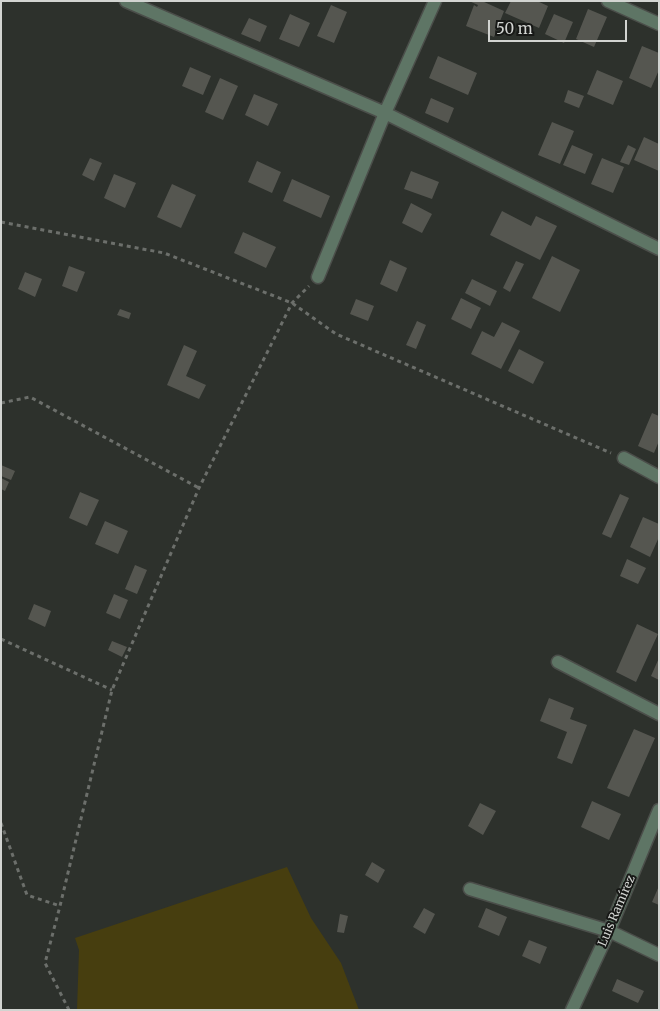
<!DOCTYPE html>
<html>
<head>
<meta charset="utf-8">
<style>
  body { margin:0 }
  #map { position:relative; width:660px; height:1011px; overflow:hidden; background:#2d312c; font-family:Merriweather,serif }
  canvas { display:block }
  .frame { position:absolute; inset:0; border:2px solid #d2d4d1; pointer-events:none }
  .scale { position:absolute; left:488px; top:20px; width:139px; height:22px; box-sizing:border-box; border:2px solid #d2d4d1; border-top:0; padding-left:6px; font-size:15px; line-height:18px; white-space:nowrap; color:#d2d4d1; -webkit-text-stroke:4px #171816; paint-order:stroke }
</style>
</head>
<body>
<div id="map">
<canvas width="660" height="1011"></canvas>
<div class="frame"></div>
<div class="scale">50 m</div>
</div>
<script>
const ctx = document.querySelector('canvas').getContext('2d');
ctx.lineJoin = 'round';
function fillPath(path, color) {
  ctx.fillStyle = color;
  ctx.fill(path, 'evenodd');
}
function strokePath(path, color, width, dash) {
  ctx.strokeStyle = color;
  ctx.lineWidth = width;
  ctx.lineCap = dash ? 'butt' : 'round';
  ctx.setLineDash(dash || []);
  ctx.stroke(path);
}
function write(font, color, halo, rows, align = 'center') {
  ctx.font = font + ' Merriweather,serif';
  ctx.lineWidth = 4;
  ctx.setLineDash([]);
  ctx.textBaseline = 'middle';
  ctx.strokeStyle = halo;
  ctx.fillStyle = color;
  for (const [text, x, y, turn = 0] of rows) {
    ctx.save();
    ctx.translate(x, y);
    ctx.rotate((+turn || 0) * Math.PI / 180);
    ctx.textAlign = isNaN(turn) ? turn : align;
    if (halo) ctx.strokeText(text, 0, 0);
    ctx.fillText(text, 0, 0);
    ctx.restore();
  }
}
const green = new Path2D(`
  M287,867L311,918L341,963L359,1010H77L79,950L75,938Z`);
const building = new Path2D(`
  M469,1H482L504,11L494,37L466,26L474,5L477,7L478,5Z
  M511,1H537L548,6L539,28L505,13Z
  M331,5L347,12L334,43L317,36Z
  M588,9L607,17L594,47L576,39Z
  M290,14L310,23L299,47L279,39Z
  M554,14L573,22L564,43L545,34Z
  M249,18L267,26L260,42L241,34Z
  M642,46L659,53V70L651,88L629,78Z
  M438,56L477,73L468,95L429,78Z
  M190,67L211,76L203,95L182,86Z
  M597,70L623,81L613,105L587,94Z
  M220,78L238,86L223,120L205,112Z
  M568,90L584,96L579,108L564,102Z
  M254,94L278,104L268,126L245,115Z
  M431,98L454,108L448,123L425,113Z
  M552,122L574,131L560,164L538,155Z
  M644,137L659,144V171L634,160Z
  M572,145L593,154L585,174L563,165Z
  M628,145L636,149L629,165L620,162Z
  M90,158L102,163L94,181L82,175Z
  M602,158L624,167L613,193L591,184Z
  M257,161L281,172L272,193L248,182Z
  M411,171L439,182L432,199L404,189Z
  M114,174L136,183L125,208L104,198Z
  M292,179L330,196L321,218L283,201Z
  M172,184L196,195L181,228L157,217Z
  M411,203L432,214L422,233L402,223Z
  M502,211L531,226L536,216L557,226L540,260L490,235Z
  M243,232L276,247L266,268L234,253Z
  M552,256L580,270L560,312L532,298Z
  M390,260L407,268L397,292L380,284Z
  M516,261L524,264L510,292L503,288Z
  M69,266L85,272L77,292L62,286Z
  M25,272L42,279L35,297L18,289Z
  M472,279L497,291L490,306L465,293Z
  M461,298L481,308L471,329L451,319Z
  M356,299L374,306L368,321L350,314Z
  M120,309L131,313L129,319L117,315Z
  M417,321L426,325L416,349L406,345Z
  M502,322L520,331L501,369L471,354L482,331L494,337Z
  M184,345L197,351L186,376L206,385L199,399L167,385Z
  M519,349L544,362L533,384L508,371Z
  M652,413L659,416V441L654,453L638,446Z
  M1,465L15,471L11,480L1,476Z
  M1,478L9,482L5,491L1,489Z
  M80,492L99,500L87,526L69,518Z
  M620,494L629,498L611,538L602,534Z
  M643,517L659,524V537L650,557L630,547Z
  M105,521L128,531L118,554L95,544Z
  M627,559L646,568L638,584L620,576Z
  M135,565L147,570L137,594L125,589Z
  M114,594L128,600L120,619L106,613Z
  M34,604L51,611L45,627L28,619Z
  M637,624L658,634L636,682L616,672Z
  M112,641L127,647L122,657L108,650Z
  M659,658V680L651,676Z
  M549,698L574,708L570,719L587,725L572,764L557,758L567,732L540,721Z
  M634,729L655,738L629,797L607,788Z
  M592,801L621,814L609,840L581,827Z
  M480,803L496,811L483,835L468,826Z
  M372,862L385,870L378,883L365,875Z
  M659,886V905L652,902Z
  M424,908L435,914L425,934L413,927Z
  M486,908L507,917L499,936L478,927Z
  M340,914L348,916L344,933L337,932Z
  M529,940L547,947L540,964L522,956Z
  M617,979L644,991L638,1003L612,991Z`);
const path = new Path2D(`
  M1,222L164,253L292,303L336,334L611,453
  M1,403L30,397L199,488
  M1,639L112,690
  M1,823L27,895L60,906
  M69,1010L45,963L60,906L112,690L199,488L292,303L309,286`);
const minor = new Path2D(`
  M126,1L385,113L659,249
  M608,1L659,24
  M318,277L385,113L435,1
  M624,458L659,477
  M558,662L659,714
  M470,889L609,931L659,955
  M572,1010L609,931L659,810`);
const streetNames = [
  ["Luis Ramírez",617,911,-67]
];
fillPath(green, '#473e0f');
fillPath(building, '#555650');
strokePath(minor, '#4b4e4a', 15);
strokePath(path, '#6c6f6b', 3, [4, 4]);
strokePath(minor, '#5e7565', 12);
write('12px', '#d2d4d1', '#171816', streetNames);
</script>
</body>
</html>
